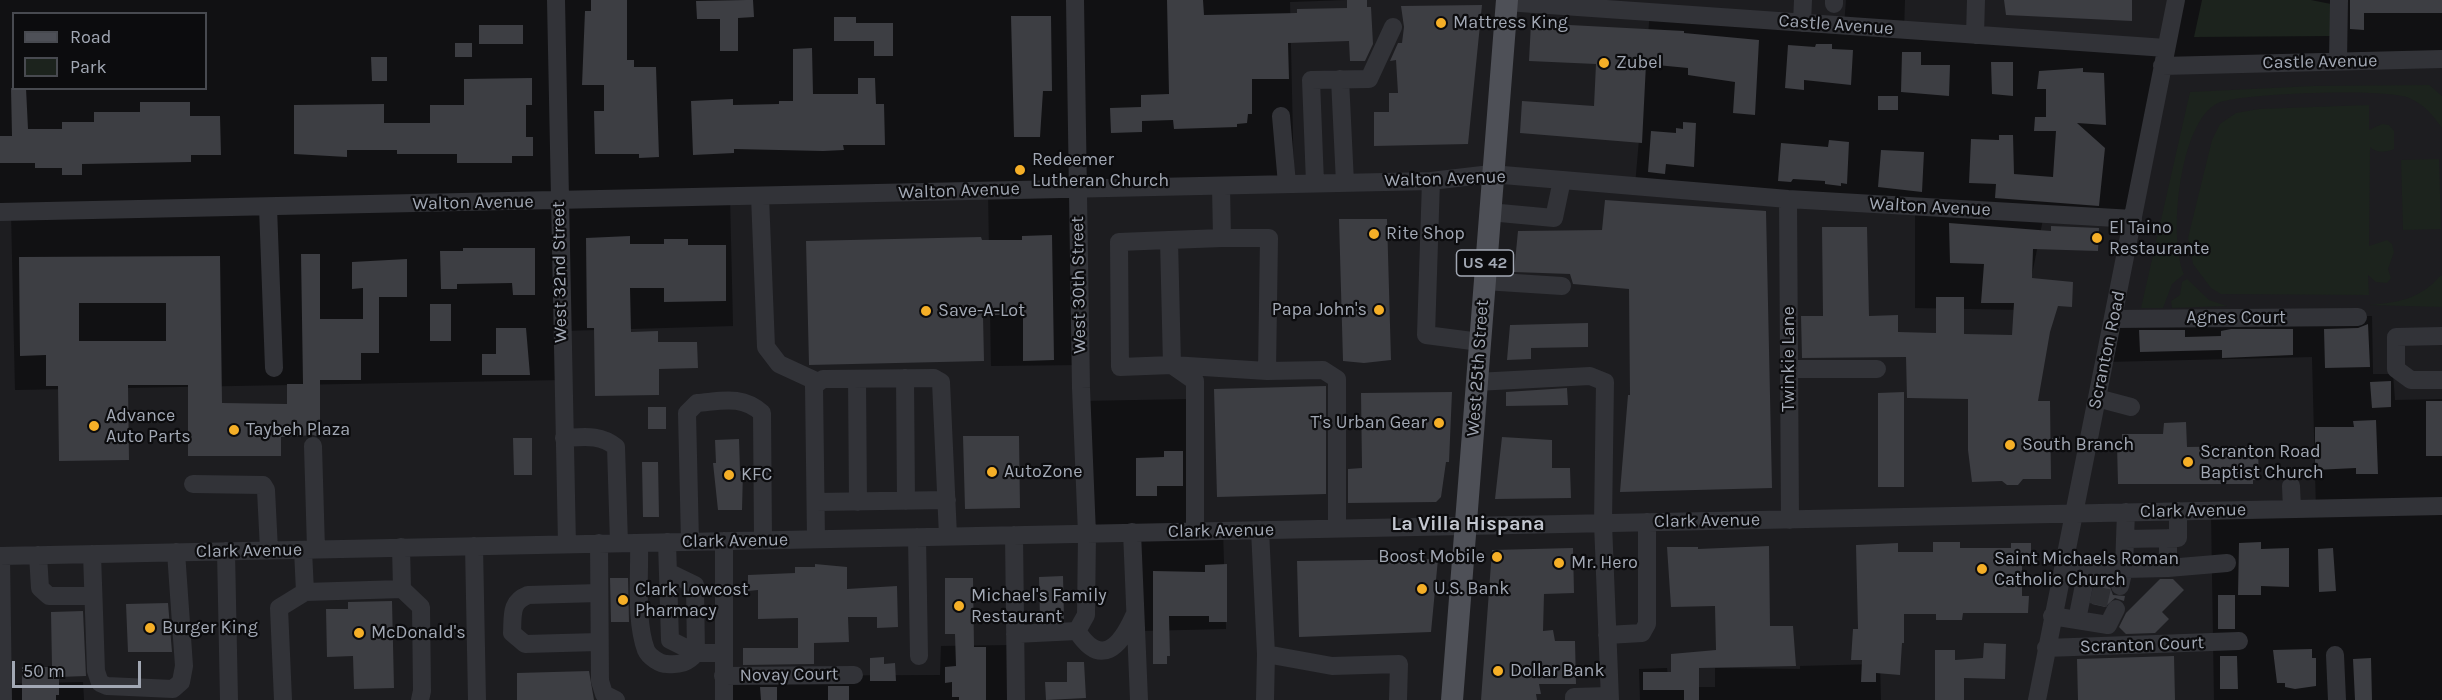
<!DOCTYPE html>
<html>
<head>
<meta charset="utf-8">
<style>
  body { margin:0 }
  #map { position:relative; width:2442px; height:700px; overflow:hidden; background:#111113; font-family:Karla,sans-serif }
  canvas { display:block }
  .legend { position:absolute; left:12px; top:12px; width:195px; height:78px; box-sizing:border-box; background:#0c0c0e; border:2px solid #484a50; margin:0; padding:8px 10px; list-style:none; font-size:18px; color:#a2a8b4 }
  .legend li { display:flex; align-items:center; gap:12px; height:30px }
  .legend b { width:30px; border:2px solid #484a50 }
  .scale { position:absolute; left:12px; top:661px; width:129px; height:27px; box-sizing:border-box; border:3px solid #a2a8b4; border-top:0; padding-left:8px; font-size:18px; line-height:21px; white-space:nowrap; color:#a2a8b4; -webkit-text-stroke:4px #0c0c0e; paint-order:stroke }
</style>
</head>
<body>
<div id="map">
<canvas width="2442" height="700"></canvas>
<ul class="legend">
<li><b style="height:8px;background:#4e5057"></b>Road</li>
<li><b style="height:16px;background:#1c231d"></b>Park</li>
</ul>
<div class="scale">50 m</div>
</div>
<script>
const ctx = document.querySelector('canvas').getContext('2d');
ctx.lineJoin = 'round';
function fillPath(path, color) {
  ctx.fillStyle = color;
  ctx.fill(path, 'evenodd');
}
function strokePath(path, color, width, dash) {
  ctx.strokeStyle = color;
  ctx.lineWidth = width;
  ctx.lineCap = dash ? 'butt' : 'round';
  ctx.setLineDash(dash || []);
  ctx.stroke(path);
}
function write(font, color, halo, rows, align = 'center') {
  ctx.font = font + ' Karla,sans-serif';
  ctx.lineWidth = 4.5;
  ctx.setLineDash([]);
  ctx.textBaseline = 'middle';
  ctx.strokeStyle = halo;
  ctx.fillStyle = color;
  for (const [text, x, y, turn = 0] of rows) {
    ctx.save();
    ctx.translate(x, y);
    ctx.rotate((+turn || 0) * Math.PI / 180);
    ctx.textAlign = isNaN(turn) ? turn : align;
    if (halo) ctx.strokeText(text, 0, 0);
    ctx.fillText(text, 0, 0);
    ctx.restore();
  }
}
const built = new Path2D(`
  M1345,0H1846L1844,26L1650,12L1635,186L1915,206V308L2025,310L2044,214L2133,219L2162,66L2442,59V399L2395,400L2393,374H2373L2372,316L2113,319L2105,362L2312,357L2316,509L2211,511L2214,700H1881L1880,664L1800,666V669L1715,668V687H1669L1667,668L1639,669L1640,700H1016L1015,645L941,646L940,675L724,676V700H84L83,682L4,684L0,700V212L11,211L15,390L563,380L562,331L733,326L730,197L988,190L991,366L1080,365L1077,187L1294,184L1290,2ZM1189,399L1190,531H1223L1226,629L1140,631L1137,532L1087,533L1082,401Z
  M1905,0H2176L2166,48L1904,30Z`);
const green = new Path2D(`
  M2202,0H2311L2336,5L2334,36L2194,37Z
  M2429,85L2442,96V128C2433,115 2424,104 2409,98C2386,88 2241,93 2218,103C2179,121 2168,239 2184,274L2172,284L2163,308H2141L2190,92L2313,86Z
  M2369,105V130L2382,124L2389,125L2394,131V149C2385,153 2377,153 2370,147L2369,246L2387,240L2392,244L2394,252L2388,269L2391,278L2387,283L2376,282L2368,275L2369,295L2221,294L2211,288L2193,264L2188,238L2212,140L2220,124L2236,113L2259,109Z
  M2439,159L2441,229L2403,230L2401,160Z
  M2440,276H2442V307L2369,305C2396,303 2421,299 2440,276Z
  M2187,279L2209,300L2227,306L2172,308L2171,301L2180,295L2182,282Z`);
const building = new Path2D(`
  M591,0H627V60H634V67H656L659,157L639,158V154H595L594,111H604V85H582L585,11H591Z
  M746,0H753L754,17L738,18V51H720V19H697L696,1Z
  M1167,0H1203L1204,15L1297,13V9L1347,8V0H1367V7H1371L1373,44L1365,61H1350L1349,41L1288,43L1289,79H1252V114H1248L1247,123L1237,124V127L1174,129L1173,120L1142,121V132L1111,133L1110,108L1141,107V95L1169,94Z
  M2004,0H2132V21L2006,15Z
  M2350,0H2442V13H2364V30L2350,29Z
  M1482,5L1468,144L1374,146V112H1389V93H1398L1396,60L1390,61L1398,43H1402L1404,27L1401,6Z
  M1011,16H1051L1052,91H1043L1040,137H1014Z
  M834,17H856V23H893V56H874V41H834Z
  M1531,23L1684,31V33L1759,40L1755,115L1733,113L1735,82L1688,75V68L1646,64L1642,143L1520,133L1522,101L1594,106L1596,64L1529,61Z
  M479,25H523V44H479Z
  M455,43H472V57H455Z
  M1816,44H1832V49L1853,50L1851,85L1804,80V90L1785,88L1788,45L1815,47Z
  M812,48L813,94H858V78H875L876,104H884L885,145H843L844,150L823,151L734,149V153L693,155L691,101L733,99V105L779,104V101H793V49Z
  M1902,52H1921V65H1950L1949,96L1901,92Z
  M371,57H387V81H372Z
  M1991,62H2013V96L1992,94Z
  M2083,68V72L2104,73L2106,125L2077,123L2105,148L2099,206L1995,198L1996,184L1969,183L1971,139L1999,140V135H2013L2014,174L2053,177L2056,131H2034L2035,117H2046V89H2037L2039,71Z
  M532,78V105H526V137H533V156H512V163H457V154H397V150H347V157L294,154V105L384,104V123H430V105H464V79Z
  M11,88H26L28,129H62V122H94V112H140V102H190V116H220L221,155H191V162L82,164V175H62V168H35V163H0V136H12Z
  M1878,96H1898V110H1878Z
  M1683,122L1696,123L1694,167L1666,164L1665,174L1648,172L1651,131L1676,133V128L1683,129Z
  M1829,140L1849,142L1847,184L1841,183V186L1825,184V181L1793,179L1791,182L1778,181L1781,143L1828,147Z
  M1881,150L1924,152L1922,192L1878,187Z
  M1605,200L1766,211L1772,488L1620,492L1628,395H1630L1629,289L1573,284L1570,274L1514,272L1518,231L1602,230Z
  M1339,219H1387L1391,360L1364,363L1343,361Z
  M1949,223L2051,231V226L2099,228L2098,251L2033,249L2032,278L2073,282L2072,307L2058,306L2050,332L2038,401H2050L2051,479H2023L2018,485H2007L2002,481L1972,482L1968,450V399L1907,398L1906,357L1802,358L1801,316H1823L1822,227H1867L1869,316L1898,315V332L1936,333V297H1964V334L2012,335L2014,303H1981L1984,264L1950,263Z
  M1052,235L1054,360L1023,361V313L983,316L984,361L809,365L806,241L981,237L982,240H1022V236Z
  M630,236V244H664V239H688V245H726V301L664,302V288H630L631,332L658,331V342H697L698,368L659,369V395L595,396L594,328H587L586,238Z
  M463,248H535V295H513L512,283L457,284V289H441L440,251H463Z
  M301,254H320V319H363V288L352,289V262L407,259V297H379V353H361V380H320V437L313,435L281,437V456H188V385H128L129,460L59,461L58,386H46V355L20,356L19,257L220,256L222,403L287,404V384H303ZM79,303H166V341H79Z
  M430,304H451V341H430Z
  M1588,323V347L1531,348V359L1507,360L1510,325Z
  M2368,324L2370,367L2325,368L2324,329L2358,328Z
  M496,328H526L530,375H482V354H496Z
  M2231,329H2293V355L2222,358V350L2140,352L2139,330H2185V337L2221,336V331Z
  M2391,381V407L2372,408L2370,382Z
  M1326,386V494L1217,497L1214,389Z
  M1567,388L1568,405L1506,406V392Z
  M1452,392L1449,462H1446L1441,497L1436,502L1348,503V469L1362,468L1361,393Z
  M1904,392V487H1878V393Z
  M2426,401H2442V456H2426Z
  M648,407H666V429H648Z
  M2376,420L2378,474H2356V468L2315,470V427H2354L2353,421Z
  M2186,422L2187,447L2253,446V450H2258L2259,480H2253V484H2118L2117,445H2122V434H2163L2164,423Z
  M963,436H1019L1020,508L965,509Z
  M1502,437L1552,440V468H1570L1571,498L1495,499Z
  M513,438H532V475H514Z
  M739,439L740,471H743L742,510H718L713,463H716L715,440Z
  M1164,451H1183V486H1157V496H1136V458L1164,457Z
  M642,462H658L659,517H643Z
  M1933,542H1960V548H2011V543H2031V564H2022V596H2029L2028,613H1963L1962,620H1936V614H1904V643H1902L1900,675L1876,673V682H1861L1862,660H1851L1853,629H1858L1856,545L1898,543V552H1933Z
  M2261,542V549L2289,548V587L2261,586V595H2238L2239,543Z
  M1769,546L1770,626H1793L1796,666L1699,668V700H1684V690H1643V672H1671V654L1716,650L1715,606L1671,607L1667,547H1698V549Z
  M1573,548L1574,593L1544,594L1543,631L1553,630L1555,641H1575L1576,684H1539L1541,694H1536L1537,700H1481L1492,550Z
  M2333,548L2336,591L2319,592L2318,549Z
  M1438,559L1431,632L1299,637L1297,561Z
  M815,564L847,567V589L897,586L898,627L877,628V617H848L849,642L814,643V664L743,665V648H798V618L758,619V590L748,591V575L795,573V567H815Z
  M1227,564V622H1209V616H1169L1170,656H1167V664H1153V571L1205,572V565Z
  M1063,576L1064,619L1040,620L1039,577Z
  M610,578H628L629,622H611Z
  M945,578H973L974,647H986V700H959V697H952V682L945,683V667L956,666L955,634H945Z
  M2160,579H2173L2184,590L2162,612L2169,619L2155,633L2126,634L2119,627L2126,613Z
  M2096,582L2109,584L2113,595L2125,596L2124,601L2115,598L2105,607L2092,604Z
  M2218,595H2235V629H2218Z
  M392,601L394,688L354,689L353,656L327,657L326,609H348V602Z
  M168,603L172,652H128L126,604Z
  M83,611L86,676L59,677V695H56V700H22V667H52L51,612Z
  M1984,643L2006,644L2005,679L1964,678V700H1935V650H1955V660L1983,658Z
  M2312,649V658H2316V686L2295,689L2285,687V683H2277L2273,650Z
  M2174,656L2175,700H2078L2077,659Z
  M2220,656H2237L2238,689H2220Z
  M884,657V664L895,663L896,681H870V658Z
  M2371,658L2372,700H2355L2353,659Z
  M1067,662H1084L1086,698L1046,700L1045,682H1067Z
  M589,671L594,700H517V673Z
  M828,686H849V700H828Z
  M760,687H777V700H761Z`);
const minorTunnel = new Path2D(`
  M2098,605L2103,583`);
const path = new Path2D(`
  M2052,440L2064,437`);
const minor = new Path2D(`
  M556,0L567,544
  M1506,2L2166,48
  M1834,4V0
  M1802,23L1803,0
  M1975,35L1976,0
  M2338,61L2339,0
  M2162,66L2442,59
  M1340,79L1345,183
  M1281,116L1287,184
  M1431,181L1426,335L1480,342
  M1315,183L1311,80L1369,79L1393,27
  M760,196L766,347L779,364L818,382
  M1788,199L1790,520
  M268,207L274,368
  M0,212L1431,181L1491,174L1788,199L2133,219
  M1489,212L1554,218L1562,180
  M1169,240L1119,242L1120,367L1172,365L1267,371L1269,238H1222
  M1484,281L1562,286
  M2113,319L2358,317
  M2442,336L2396,337V369L2411,380H2442
  M1789,369H1877
  M1267,371L1323,370L1337,379V528
  M905,378L906,501
  M857,379L858,502
  M1476,382L1590,376L1605,382L1603,523L1610,700
  M2097,398L2131,407
  M564,438C584,437 600,434 616,447L619,543
  M313,446L316,549
  M193,484L263,485L266,490L269,550
  M2291,486L2292,509
  M816,502L947,500
  M2126,512L2125,539L2178,538V511
  M1260,530L1266,654L1265,700
  M1195,531V381L1172,365L1169,240L1222,238L1221,186
  M1132,532L1139,700
  M1014,535L1016,700
  M917,537L919,656
  M2168,538V568L2227,563
  M816,539L814,386L823,379L934,378L941,382L948,536
  M724,541V700
  M667,542L670,640L696,653H723
  M690,542L687,413L697,403C722,401 742,395 762,413L763,540
  M599,543L600,681L604,694L616,700
  M639,543C640,574 635,621 646,650C649,657 660,664 667,664C680,665 688,663 696,653L695,585L668,572
  M474,546L477,700
  M401,547L402,589L421,607L422,691L420,700
  M226,551L229,700
  M92,554L96,671L100,683L107,686L173,689L181,682L184,666L176,552
  M38,555L40,588L49,596H93
  M0,556L2442,506
  M1,556L3,700
  M2063,561L2124,569L2125,539
  M2120,586L2124,569L2168,568
  M305,592L402,589
  M599,593L528,595C510,602 513,615 512,633L525,644L599,642
  M2052,616L2108,625L2116,609
  M2077,620L2088,565
  M1077,631C1101,668 1120,647 1134,616
  M1015,634L1077,631L1086,615L1087,534L1081,388L1075,0
  M1607,635L1642,633L1647,624V522
  M2046,648L2239,641
  M1266,654L1332,666L1399,664L1398,700
  M2335,655L2337,700
  M723,676L854,675
  M283,700L279,608L305,592L303,550
  M1574,700V697L1609,696
  M2037,700L2176,0`);
const major = new Path2D(`
  M1452,700L1507,0`);
const markers = [
  [1441,23,6,"#f5af27"],
  [1604,63,6,"#f5af27"],
  [1020,170,6,"#f5af27"],
  [1374,234,6,"#f5af27"],
  [2097,238,6,"#f5af27"],
  [1379,310,6,"#f5af27"],
  [926,311,6,"#f5af27"],
  [1439,423,6,"#f5af27"],
  [94,426,6,"#f5af27"],
  [234,430,6,"#f5af27"],
  [2010,445,6,"#f5af27"],
  [2188,462,6,"#f5af27"],
  [992,472,6,"#f5af27"],
  [729,475,6,"#f5af27"],
  [1497,557,6,"#f5af27"],
  [1559,563,6,"#f5af27"],
  [1982,569,6,"#f5af27"],
  [1422,589,6,"#f5af27"],
  [623,600,6,"#f5af27"],
  [959,606,6,"#f5af27"],
  [150,628,6,"#f5af27"],
  [359,633,6,"#f5af27"],
  [1498,671,6,"#f5af27"]
];
const shields = [
  [1485,263,57]
];
const shieldNames = [
  ["US 42",1485,263]
];
const poiNames = [
  ["Mattress King",1453,23],
  ["Zubel",1616,63],
  ["Redeemer",1032,160],
  ["Lutheran Church",1032,181],
  ["El Taino",2109,228],
  ["Restaurante",2109,249],
  ["Rite Shop",1386,234],
  ["Papa John's",1367,310,"right"],
  ["Save-A-Lot",938,311],
  ["Advance",106,416],
  ["Auto Parts",106,437],
  ["T's Urban Gear",1427,423,"right"],
  ["Taybeh Plaza",246,430],
  ["South Branch",2022,445],
  ["Scranton Road",2200,452],
  ["Baptist Church",2200,473],
  ["AutoZone",1004,472],
  ["KFC",741,475],
  ["Boost Mobile",1485,557,"right"],
  ["Saint Michaels Roman",1994,559],
  ["Catholic Church",1994,580],
  ["Mr. Hero",1571,563],
  ["U.S. Bank",1434,589],
  ["Clark Lowcost",635,590],
  ["Pharmacy",635,611],
  ["Michael's Family",971,596],
  ["Restaurant",971,617],
  ["Burger King",162,628],
  ["McDonald's",371,633],
  ["Dollar Bank",1510,671]
];
const streetNames = [
  ["Castle Avenue",1836,25,4],
  ["Castle Avenue",2320,62,-1],
  ["Walton Avenue",1445,179,-2],
  ["Walton Avenue",959,191,-2],
  ["Walton Avenue",473,203,-1],
  ["Walton Avenue",1930,207,3],
  ["West 32nd Street",560,272,-91],
  ["West 30th Street",1079,285,-91],
  ["Agnes Court",2236,318],
  ["Scranton Road",2107,350,-78],
  ["Twinkie Lane",1789,359,-90],
  ["West 25th Street",1478,368,-86],
  ["Clark Avenue",2193,511,-1],
  ["Clark Avenue",1707,521,-1],
  ["Clark Avenue",1221,531,-1],
  ["Clark Avenue",735,541,-1],
  ["Clark Avenue",249,551,-1],
  ["Scranton Court",2142,645,-2],
  ["Novay Court",789,675,-1]
];
const neighbourhoodNames = [
  ["La Villa Hispana",1468,524]
];
fillPath(built, '#1d1d20');
fillPath(green, '#1c231d');
fillPath(building, '#3d3e43');
strokePath(minorTunnel, '#2e2f33', 18, [18, 9]);
strokePath(path, '#383a3f', 3, [3, 4.5]);
strokePath(minor, '#323338', 18);
strokePath(major, '#4e5057', 22);
for (const [x, y, r, color] of markers) {
  const dot = new Path2D();
  dot.arc(x, y, r, 0, 2 * Math.PI);
  ctx.fillStyle = color;
  ctx.fill(dot);
  strokePath(dot, '#0c0c0e', 2);
}
for (const [x, y, w] of shields) {
  const box = new Path2D();
  box.roundRect(x - w / 2, y - 13, w, 26, 4.5);
  ctx.fillStyle = '#0c0c0e';
  ctx.fill(box);
  strokePath(box, '#a2a8b4', 1.5);
}
write('bold 16px', '#a2a8b4', null, shieldNames);
write('18px', '#a2a8b4', '#0c0c0e', poiNames, 'left');
write('18px', '#a2a8b4', '#0c0c0e', streetNames);
write('bold 20px', '#c3c7d0', '#0c0c0e', neighbourhoodNames);
</script>
</body>
</html>
